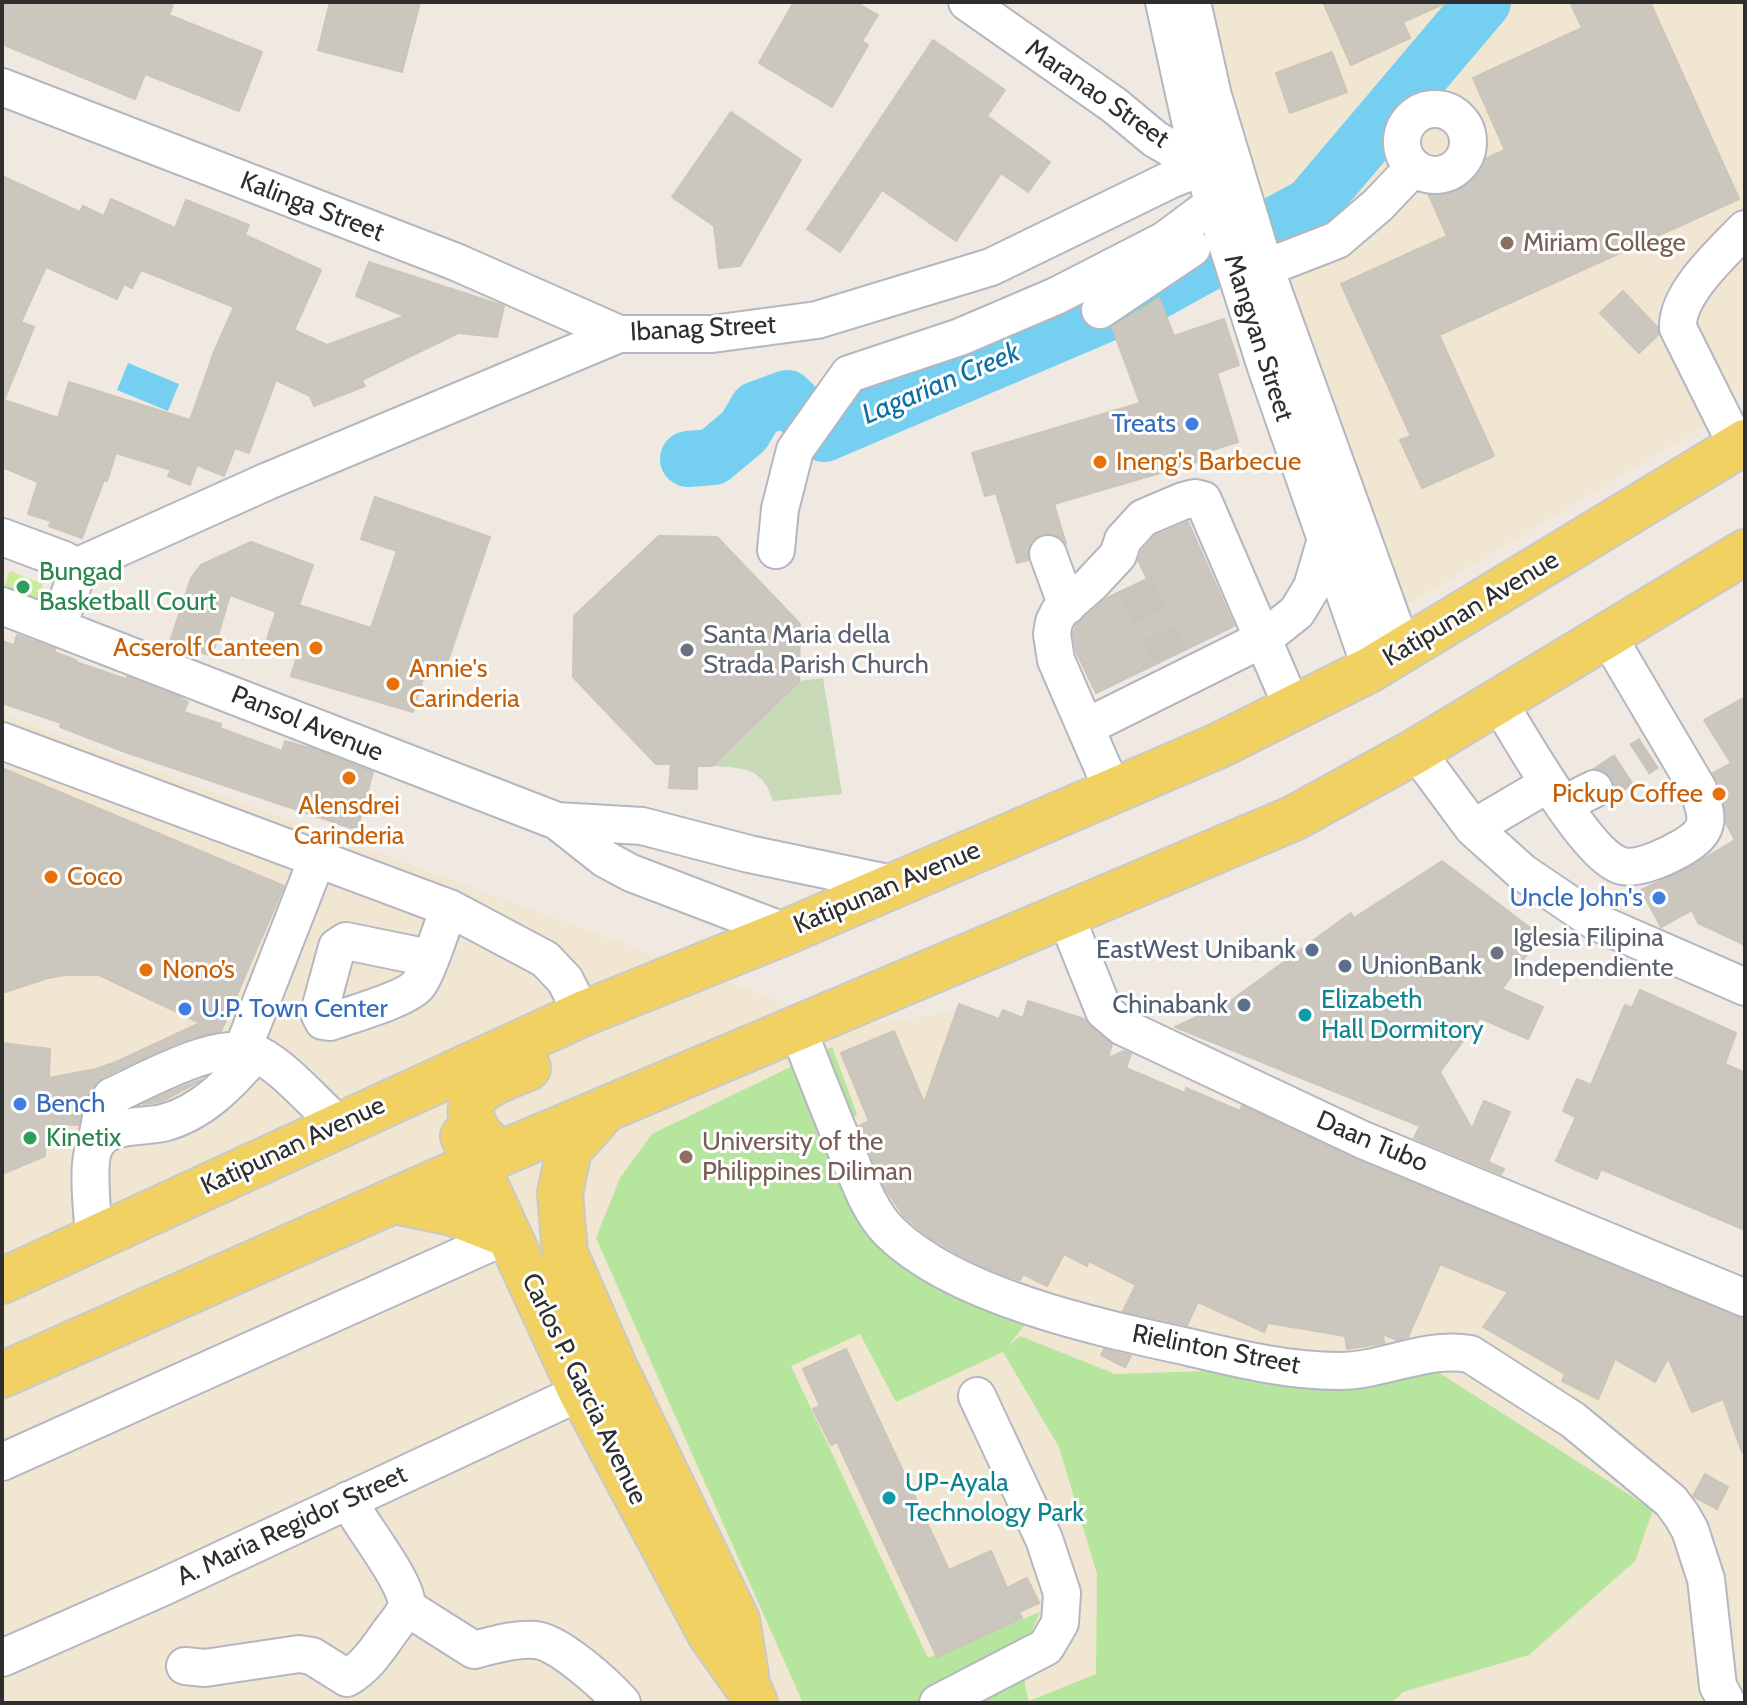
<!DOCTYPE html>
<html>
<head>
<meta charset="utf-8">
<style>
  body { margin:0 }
  #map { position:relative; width:1747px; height:1705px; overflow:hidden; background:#efe9e1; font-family:Cabin,sans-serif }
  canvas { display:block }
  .frame { position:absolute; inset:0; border:4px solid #2e2e2e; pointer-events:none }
</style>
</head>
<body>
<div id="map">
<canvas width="1747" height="1705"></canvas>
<div class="frame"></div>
</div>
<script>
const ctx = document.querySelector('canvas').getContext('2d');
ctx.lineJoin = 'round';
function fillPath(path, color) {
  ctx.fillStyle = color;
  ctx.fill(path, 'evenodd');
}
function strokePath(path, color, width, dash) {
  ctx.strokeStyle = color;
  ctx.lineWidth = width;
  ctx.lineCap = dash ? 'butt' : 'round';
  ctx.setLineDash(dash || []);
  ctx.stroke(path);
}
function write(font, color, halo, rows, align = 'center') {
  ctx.font = font + ' Cabin,sans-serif';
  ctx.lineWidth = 6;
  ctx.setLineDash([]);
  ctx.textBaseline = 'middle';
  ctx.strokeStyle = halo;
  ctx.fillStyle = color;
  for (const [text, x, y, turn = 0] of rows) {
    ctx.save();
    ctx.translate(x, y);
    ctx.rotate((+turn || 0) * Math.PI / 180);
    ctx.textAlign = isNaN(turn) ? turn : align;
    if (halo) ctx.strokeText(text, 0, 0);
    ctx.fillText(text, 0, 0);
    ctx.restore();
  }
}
const education = new Path2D(`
  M1208,2H1745V402L1737,390L1699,411L1706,425L1401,609L1239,152Z
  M2,714L847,1026L956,1012L1745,1288V1703H2Z`);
const green = new Path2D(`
  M832,1047L857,1114L830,1140L880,1247L1032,1316L1007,1347L1020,1336L1115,1374L1209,1371L1334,1384L1438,1372L1653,1510L1635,1561L1529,1655L1403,1692L1391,1703H803L596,1238L620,1178L652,1134ZM860,1334L896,1402L1003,1352L1059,1447L1097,1574L1096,1674L1029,1701C1018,1666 1026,1644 1040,1612L928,1658L791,1366Z`);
const cemetery = new Path2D(`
  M823,678L842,794L773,801C763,767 743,768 712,766L799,681Z`);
const pitch = new Path2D(`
  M10,571L43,584L34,608L2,591Z`);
const water = new Path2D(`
  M128,363L179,384L168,411L117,390Z`);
const river = new Path2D(`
  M1258,234L1311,205L1483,2
  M688,459L713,457L744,431L757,409L787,398L824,434L1150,295L1215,259`);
const building = new Path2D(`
  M2,2H174L169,15L262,52L239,111L145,74L135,99L2,44Z
  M330,2H420L402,72L318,50Z
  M794,2H855L878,15L862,41L868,45L832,107L759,63Z
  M1323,2H1448L1403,22L1410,38L1351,65Z
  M1570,2H1650L1739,199L1439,335L1494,456L1422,488L1400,440L1411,436L1341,284L1447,236L1425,186L1505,150L1473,78L1582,28Z
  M933,40L1005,90L987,116L1050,162L1028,192L1001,173L956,241L882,190L840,252L807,229Z
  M1332,52L1347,92L1290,113L1276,73Z
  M731,112L801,160L740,266L719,268L714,226L672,197Z
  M2,176L80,212L83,206L104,216L111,199L175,228L186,200L249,225L245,235L321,270L294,330L327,345L405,316L356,296L369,262L504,306L497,337L458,333L362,380L365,386L314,406L310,396L276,380L249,453L235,448L224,476L197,465L190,485L168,476L171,470L116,453L107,481L104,480L82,538L49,526L51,521L28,514L38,482L2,467ZM46,267L117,299L124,284L132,288L141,270L234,307L214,352L190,420L69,382L58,418L4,400L34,327L21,322Z
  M1623,291L1657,327L1659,334L1639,353L1600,313Z
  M1159,298L1174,336L1224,319L1239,365L1217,373L1238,442L1209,451L1211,458L1054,504L1066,544L1061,537L1052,534L1040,535L1031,541L1028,550V560L1017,563L996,493L985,496L972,453L1140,403L1112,327Z
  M375,497L490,537L444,672L427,666L413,712L291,676L299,650L267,639L276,612L230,595L212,656L194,650L192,657L168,648L191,578L201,565L251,542L313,565L299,605L371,628L397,551L361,539Z
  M1188,522L1234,626L1096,693L1076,651L1073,634L1076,625L1107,598L1147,579L1138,560L1142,551L1155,536Z
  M659,536L717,537L800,624L799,681L712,766H697V789L669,788L671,764H656L573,677L574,616Z
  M17,635L55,649L54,652L76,660V662L126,679L127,677L179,697L188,702L184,712L221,724L220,728L282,751L285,741L313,749L373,772L357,830L125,752L60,727L61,723L2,703V641L14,645Z
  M1745,697V945L1698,923L1692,910L1661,927L1641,890L1688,868L1735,840L1726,823L1724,800L1713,773L1731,763L1704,720Z
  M2,768L284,886L221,1031L177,1043L102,1077L86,1096L78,1125L47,1124L45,1156L2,1174V1043L50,1049L49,1078L96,1069L116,1062L200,1023L99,975H65L48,978L2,993Z
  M1442,861L1541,936L1502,989L1543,1007L1528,1039L1480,1018L1440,1072L1472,1129L1484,1101L1510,1112L1488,1162L1504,1169L1501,1174L1414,1138L1420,1126L1175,1027L1229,1002L1351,913L1354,918Z
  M1640,990L1736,1033L1725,1064L1745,1073V1230L1601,1169L1597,1179L1556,1161L1576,1117L1563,1111L1577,1079L1591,1085L1625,1005L1632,1008Z
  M1028,1001L1084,1019L1112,1044L1108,1058L1124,1051L1131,1054L1126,1068L1185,1093L1186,1088L1240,1111L1242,1106L1355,1159L1745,1319V1452H1742L1723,1399L1692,1412L1668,1358L1655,1382L1615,1359L1598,1399L1562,1381L1565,1374L1483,1327L1508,1292L1440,1264L1408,1337L1397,1340L1383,1334L1384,1343L1347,1349L1345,1336L1268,1323L1264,1332L1198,1302L1187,1325L1123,1311L1136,1285L1089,1261L1087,1266L1064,1254L1047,1286L1023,1274L1020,1280L996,1272L960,1255L929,1237L904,1216L884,1187L859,1126L869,1121L841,1053L894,1031L924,1103L959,1004L999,1019L1003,1010L1023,1018Z
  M201,1080L161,1102L143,1104L172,1091Z
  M846,1349L949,1570L991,1551L1007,1588L1027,1578L1039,1603L1019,1612L1022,1618L937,1657L837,1442L831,1445L813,1409L820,1406L803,1369Z
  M1104,1349L1131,1356L1125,1367L1101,1355Z
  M1705,1474L1728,1487L1717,1509L1693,1496Z`);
const minorTunnel = new Path2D(`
  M1135,584L1170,656
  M1594,789L1649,753`);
const minor = new Path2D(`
  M967,2L1114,105L1155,139L1203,167L1213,163
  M1164,2L1195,143L1266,367L1371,669
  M1192,2L1213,96L1265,268L1403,650
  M2,87L456,262L619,334
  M1402 142a33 33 0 1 1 66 0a33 33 0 1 1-66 0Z
  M1265,268L1337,240L1378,205L1414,167
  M1100,310L1192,248
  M1737,446L1678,328C1676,294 1723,252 1745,229
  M2,537L64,560L76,567V576L58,626
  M776,550L780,509L795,450L849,374L960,337L1056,296L1165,240L1216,202
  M1048,554L1067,606
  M76,567L268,481L619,334H712L817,320L991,267L1172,179L1203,167
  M2,606L557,821L642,826L749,854L893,884
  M1498,701C1519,735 1587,857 1622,866C1640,870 1670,855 1685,846C1713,829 1707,815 1698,789L1607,635
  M1086,727L1263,639L1297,612L1312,587L1326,539
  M2,741L449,908L545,959L565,980L582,1014
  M1416,751L1473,828L1522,872L1596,922L1745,987
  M1113,791L1056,660L1052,634L1054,622L1059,612L1090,585L1118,555L1123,540L1143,518L1183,501L1195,498L1203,500L1293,709
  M1564,804L1594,789
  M557,821L605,859L631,873L786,932
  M1473,828L1548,784
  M1065,914L1104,1011L1123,1027L1363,1140L1745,1298
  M429,958L346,941L337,947L319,1013L323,1021L330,1022C349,1015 407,999 418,985C428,972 442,926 449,908
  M797,1027C814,1071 831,1114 849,1157C859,1181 870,1212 889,1231C954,1296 1096,1327 1184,1346C1235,1358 1286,1371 1339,1371C1384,1371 1425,1346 1470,1354L1573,1420L1671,1501L1682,1516L1690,1530L1706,1579L1718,1686L1727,1703
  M242,1051L317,859
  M96,1143L103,1108L112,1096C146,1081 223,1036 259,1055C286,1069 315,1104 339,1125
  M94,1239C93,1218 86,1162 95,1146C107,1122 141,1128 163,1123C202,1113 230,1083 256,1053
  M2,1462L508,1235
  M406,1607L474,1650C494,1645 516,1638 536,1640C560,1643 606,1685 622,1703
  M2,1658L161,1588L581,1392
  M185,1666L205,1668L299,1654L312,1656L347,1678C366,1667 377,1650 389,1633C394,1626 404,1615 406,1607C412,1588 359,1523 348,1500
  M938,1703L1046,1647L1060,1623L1062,1593L1044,1539L977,1396`);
const major = new Path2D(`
  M602,1113L569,1150L560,1193L565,1253L615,1368L737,1620L746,1675
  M463,1136L581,1392L710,1634L749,1689L755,1703
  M502,1153C488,1144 479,1137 473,1122C459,1090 507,1077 528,1068
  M394,1201L452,1213L508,1235
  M2,1281L582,1014L786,932L1220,745L1371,669L1745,442
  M2,1375L476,1164L1294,818L1416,751L1745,552`);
const markers = [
  [1507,243,8,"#8d6e63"],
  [1192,424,8,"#3f7fe0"],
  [1100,462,8,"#e8710a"],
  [23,587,8,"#2e9e5b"],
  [316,648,8,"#e8710a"],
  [687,650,8,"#6b7280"],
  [393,684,8,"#e8710a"],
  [349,778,8,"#e8710a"],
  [1719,794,8,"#e8710a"],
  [51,877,8,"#e8710a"],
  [1659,898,8,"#3f7fe0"],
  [1312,950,8,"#5c6f8a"],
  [1497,953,8,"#6b7280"],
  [1345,966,8,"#5c6f8a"],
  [146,970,8,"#e8710a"],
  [1244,1005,8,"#5c6f8a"],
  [185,1009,8,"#3f7fe0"],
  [1305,1015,8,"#0f9aa8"],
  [20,1104,8,"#3f7fe0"],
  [30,1138,8,"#2e9e5b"],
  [686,1157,8,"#8d6e63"],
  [889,1498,8,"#0f9aa8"]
];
const streetNames = [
  ["Maranao Street",1097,94,35],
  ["Kalinga Street",312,207,21],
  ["Ibanag Street",703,329,-3],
  ["Mangyan Street",1258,338,72],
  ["Katipunan Avenue",1471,609,-31],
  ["Pansol Avenue",307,724,22],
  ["Katipunan Avenue",887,888,-23],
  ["Daan Tubo",1372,1142,23],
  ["Katipunan Avenue",293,1146,-25],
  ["Rielinton Street",1216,1350,11],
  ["Carlos P. Garcia Avenue",584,1389,64],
  ["A. Maria Regidor Street",292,1526,-25]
];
const educationNames = [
  ["Miriam College",1523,243],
  ["University of the",702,1142],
  ["Philippines Diliman",702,1172]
];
const shopNames = [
  ["Treats",1176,424],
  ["Uncle John's",1643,898],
  ["U.P. Town Center",201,1009,"left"],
  ["Bench",36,1104,"left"]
];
const foodNames = [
  ["Ineng's Barbecue",1116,462],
  ["Acserolf Canteen",300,648,"right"],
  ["Annie's",409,669],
  ["Carinderia",409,699],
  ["Pickup Coffee",1703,794,"right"],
  ["Alensdrei",349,806,"center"],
  ["Carinderia",349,836,"center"],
  ["Coco",67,877],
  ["Nono’s",162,970]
];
const leisureNames = [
  ["Bungad",39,572],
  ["Basketball Court",39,602],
  ["Kinetix",46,1138]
];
const worshipNames = [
  ["Santa Maria della",703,635],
  ["Strada Parish Church",703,665],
  ["Iglesia Filipina",1513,938],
  ["Independiente",1513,968]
];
const serviceNames = [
  ["EastWest Unibank",1296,950],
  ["UnionBank",1361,966,"left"],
  ["Chinabank",1228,1005]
];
const cultureNames = [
  ["Elizabeth",1321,1000],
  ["Hall Dormitory",1321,1030],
  ["UP-Ayala",905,1483],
  ["Technology Park",905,1513]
];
const waterNames = [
  ["Lagarian Creek",941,384,-23]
];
fillPath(education, '#f0e6d1');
fillPath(green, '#b6e59e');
fillPath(cemetery, '#c8d9b8');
fillPath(pitch, '#c9ec9a');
fillPath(water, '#75cff0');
strokePath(river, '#75cff0', 56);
fillPath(building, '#cbc7bf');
strokePath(building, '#cbc5ba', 2);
strokePath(minorTunnel, '#c8c4bd', 36, [36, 18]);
strokePath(minor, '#b4b7c1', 40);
strokePath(major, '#c9c9c9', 48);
strokePath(minor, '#fff', 36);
strokePath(major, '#f2d163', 44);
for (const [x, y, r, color] of markers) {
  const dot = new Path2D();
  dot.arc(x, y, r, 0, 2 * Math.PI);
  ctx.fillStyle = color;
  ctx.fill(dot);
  strokePath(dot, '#fff', 3);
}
write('26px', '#2e2e2e', '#fff', streetNames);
write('26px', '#785e54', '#fff', educationNames, 'left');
write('26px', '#366cbe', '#fff', shopNames, 'right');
write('26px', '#c56008', '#fff', foodNames, 'left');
write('26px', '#27864d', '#fff', leisureNames, 'left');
write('26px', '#5b616d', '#fff', worshipNames, 'left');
write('26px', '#4e5e75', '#fff', serviceNames, 'right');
write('26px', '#0d838f', '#fff', cultureNames, 'left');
write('italic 28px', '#0d6fa3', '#fff', waterNames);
</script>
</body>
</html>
